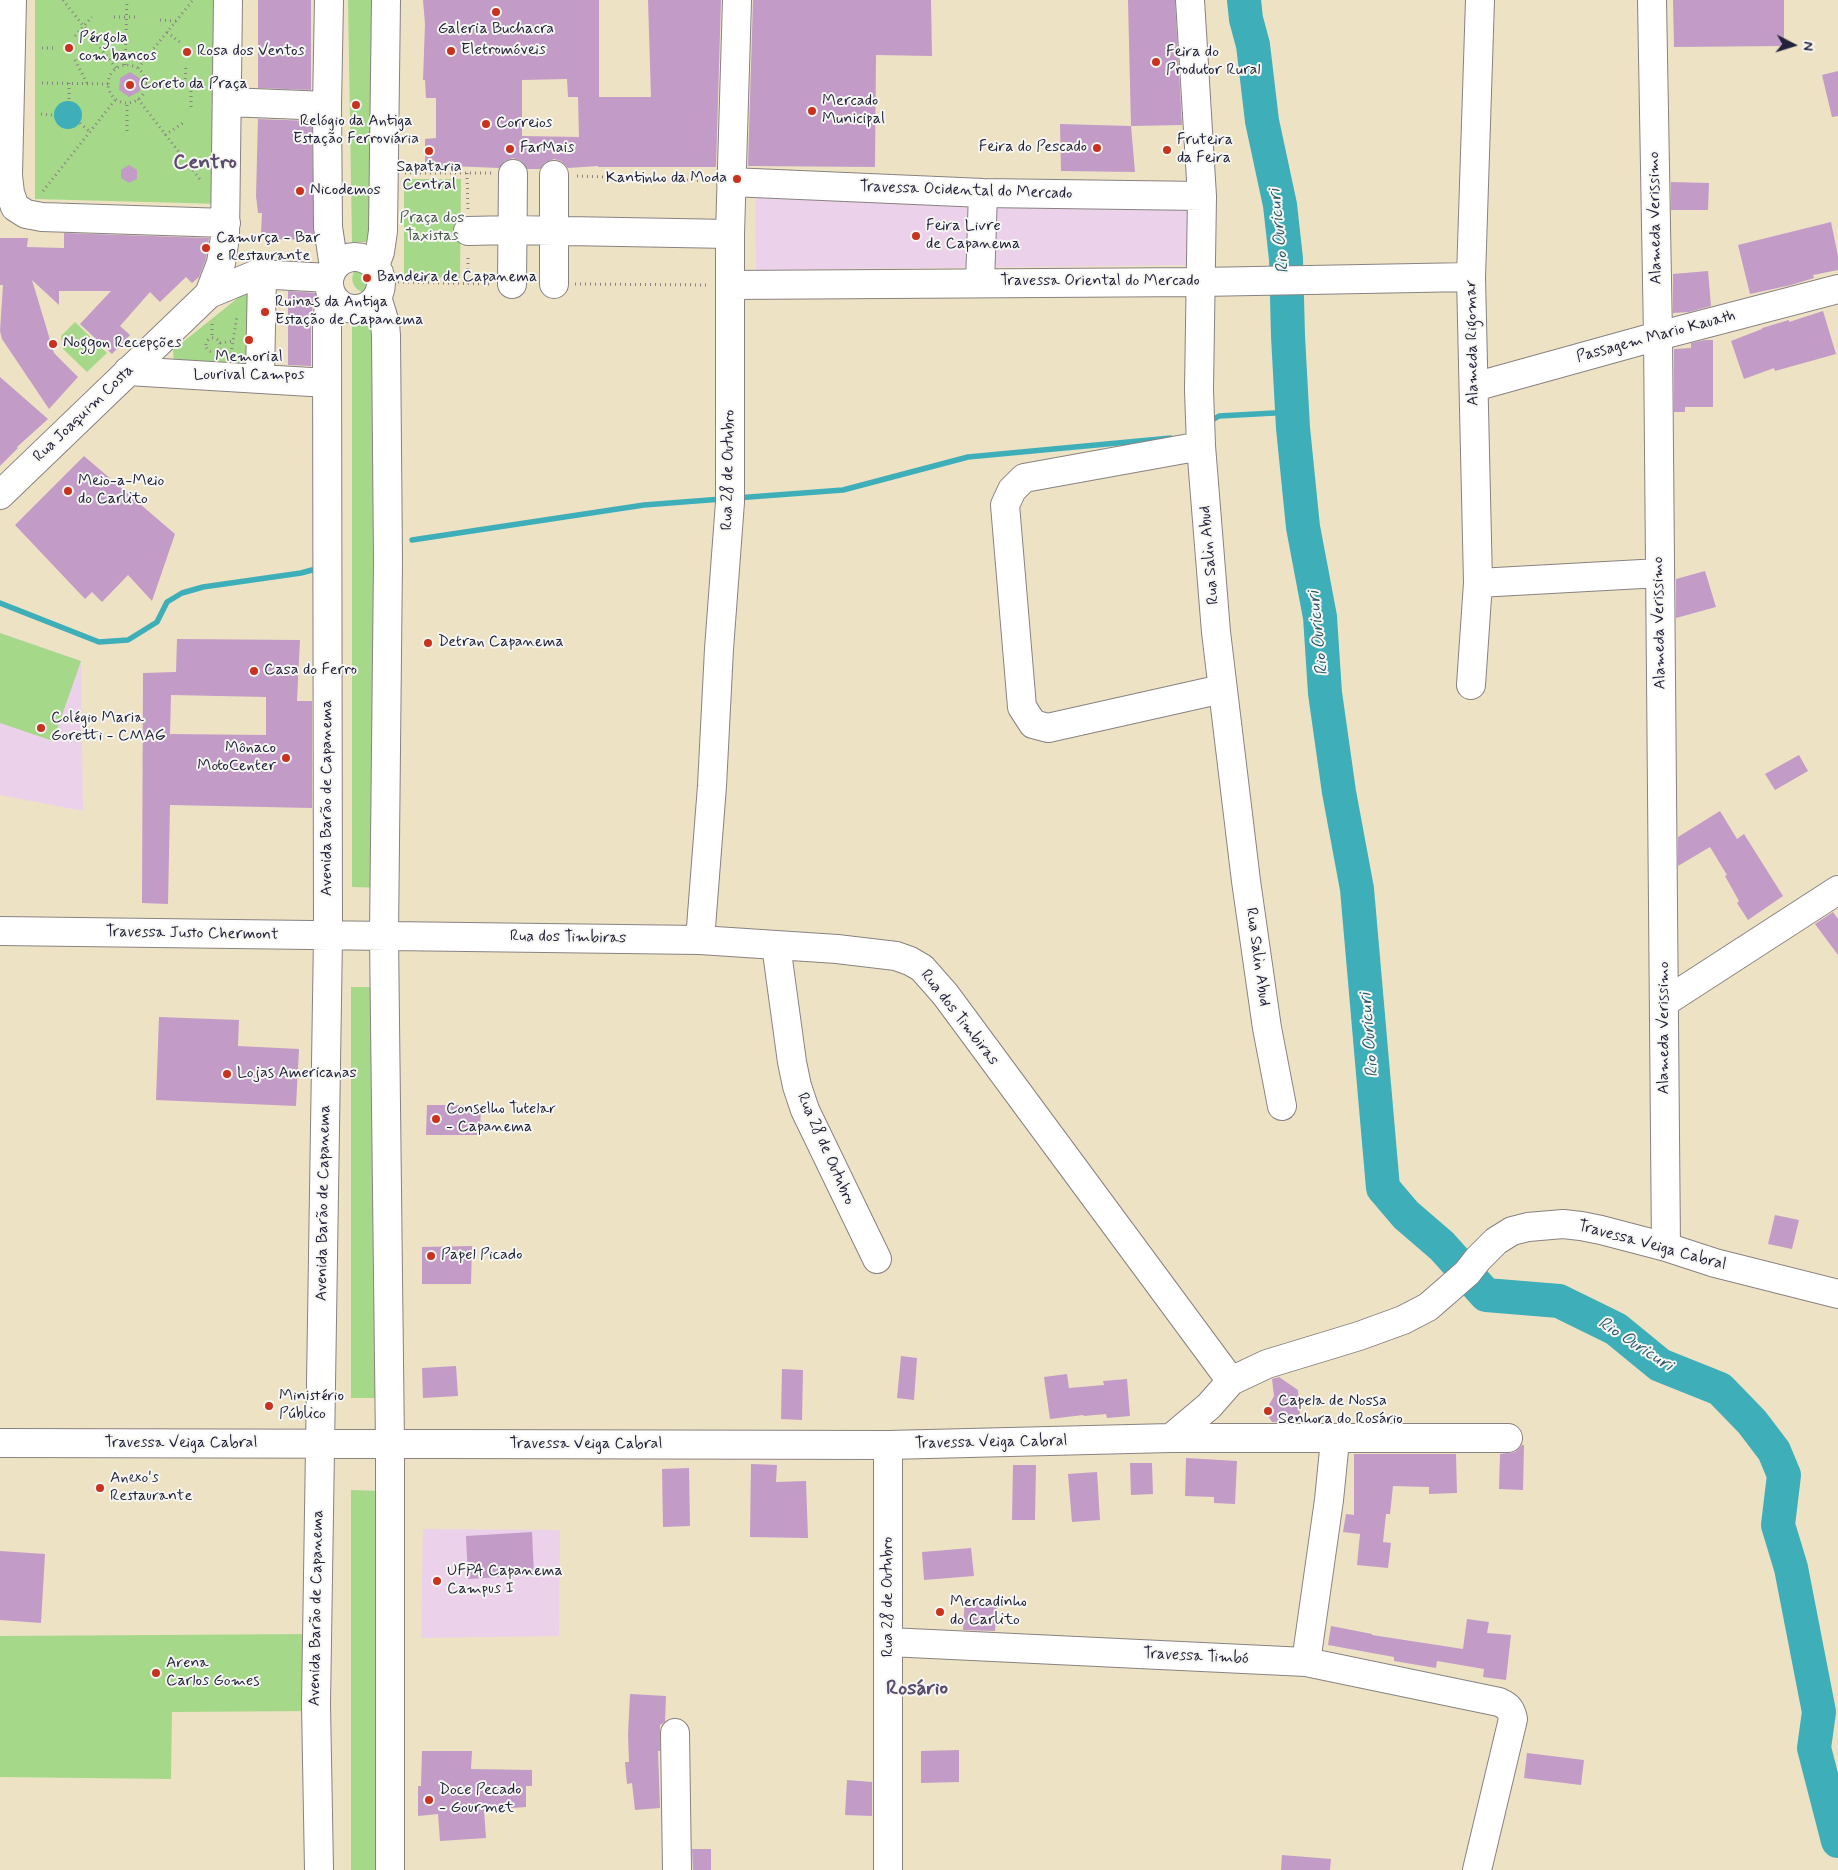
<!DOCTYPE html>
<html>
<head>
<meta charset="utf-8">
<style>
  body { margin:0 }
  #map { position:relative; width:1838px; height:1870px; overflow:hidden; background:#eee2c5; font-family:Mynerve,sans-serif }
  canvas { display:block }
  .north { position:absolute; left:1768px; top:20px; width:50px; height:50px; -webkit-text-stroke:4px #f6f6f2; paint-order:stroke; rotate:95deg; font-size:14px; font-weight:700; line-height:20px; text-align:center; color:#22223b }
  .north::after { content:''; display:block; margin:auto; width:18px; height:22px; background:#22223b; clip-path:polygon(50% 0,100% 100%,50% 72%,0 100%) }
</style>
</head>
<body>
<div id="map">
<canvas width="1838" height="1870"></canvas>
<div class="north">N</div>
</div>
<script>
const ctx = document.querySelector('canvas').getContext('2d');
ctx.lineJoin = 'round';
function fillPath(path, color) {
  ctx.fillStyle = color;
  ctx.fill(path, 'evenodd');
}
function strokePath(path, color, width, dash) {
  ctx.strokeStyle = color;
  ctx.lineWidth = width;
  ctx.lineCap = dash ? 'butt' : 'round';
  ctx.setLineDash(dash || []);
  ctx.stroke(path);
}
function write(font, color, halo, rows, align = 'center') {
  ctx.font = font + ' Mynerve,sans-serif';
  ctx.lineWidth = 4;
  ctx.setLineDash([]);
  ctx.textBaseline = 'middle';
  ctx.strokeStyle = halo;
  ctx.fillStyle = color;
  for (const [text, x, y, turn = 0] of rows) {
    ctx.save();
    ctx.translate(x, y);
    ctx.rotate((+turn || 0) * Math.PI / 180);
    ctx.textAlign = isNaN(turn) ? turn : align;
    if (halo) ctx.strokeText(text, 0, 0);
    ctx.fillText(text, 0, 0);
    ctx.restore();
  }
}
const built = new Path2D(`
  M755,188L1199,208V265L756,270Z
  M0,633L81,661L83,811L0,795Z
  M423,1529L560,1530L559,1636L421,1638Z`);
const green = new Path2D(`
  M35,0H220L222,204L35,199Z
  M348,0H379L380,242H352Z
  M404,179H461L460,278L404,277Z
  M362,264L380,275L379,285L367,293C350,291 347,272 362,264Z
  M244,293H274L271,369L174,365L173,350Z
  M352,317L380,318L384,888L352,887Z
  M75,322L107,353L87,372L63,349L61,336Z
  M0,633L81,661L53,741L0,723Z
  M351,987H382V1398H351Z
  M351,1490L381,1491L379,1870H351Z
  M311,1634V1711L172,1712L171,1779L0,1777V1636Z`);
const water = new Path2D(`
  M54 115a14 14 0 1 1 28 0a14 14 0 1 1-28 0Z`);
const stream = new Path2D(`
  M1209,422L1219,416L1293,412
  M736,498L843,490L968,457L1171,438
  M412,540L644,505L722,499
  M0,603L99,642L128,640L157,622L167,602L182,593L203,587L301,573L312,570`);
const river = new Path2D(`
  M1244,0L1246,19L1253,45L1262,121L1280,205L1286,259L1288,336L1293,428L1303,527L1320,617L1325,693L1339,792L1357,889L1383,1188L1406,1215L1442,1246L1486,1295L1559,1301L1616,1329L1660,1365L1720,1389L1752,1422L1774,1451L1784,1475L1778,1525L1791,1568L1819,1712L1814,1748L1838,1841`);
const building = new Path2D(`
  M258,0H311V90L258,88Z
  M423,0H599V97H651L648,0H721L716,167H598V166L568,168L561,161L554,159L546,162L540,169H527L521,161L513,158L505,161L499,168L450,166V168H425V139L436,138V98H426L425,80H423L425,24ZM567,79L568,97H578L579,137L522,136V80Z
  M753,0H931L932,56L876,55L875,167L748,166Z
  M1128,0H1175L1182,125L1131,126Z
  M1673,0H1784V46L1674,47Z
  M1838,71V116L1832,117L1822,75Z
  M130,72L141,79L140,91L129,97L119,90L120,78Z
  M258,119L312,121L314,237L311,240L266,239L261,234L262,213H258L256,196Z
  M1060,124L1131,126L1135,172L1061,171Z
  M129,165L137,170V179L129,183L121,178V170Z
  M1671,182L1709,183L1708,210H1671Z
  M1831,222L1838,256V270L1813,275L1814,278L1791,285L1750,294L1738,245Z
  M64,233L209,238L206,259L199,277L192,283L186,277L160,302L150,292L120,326L130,335L112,354L80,324L111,291H59V305L32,280L54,353L78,377L49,409L2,339L0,331L3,285H0V238H28L27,247L64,248Z
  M1708,271L1711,306L1689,312L1673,313V274Z
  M288,291L317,293L313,303L311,323V366L288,365Z
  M1823,311L1836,354L1775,371L1774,368L1744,379L1731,341L1762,329V328L1789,320V322Z
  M1705,340H1713V407H1685V412H1674V349L1691,348V343Z
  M0,377L48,419L17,447L18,448L0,466Z
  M84,456L175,534L152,601L128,575L102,602L92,592L85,599L15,525Z
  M1705,571L1716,607L1676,618V579Z
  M177,639L300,640L297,701H312V808L170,805L168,904L142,903L143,673L176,672ZM171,695L266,697V735L170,734Z
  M1799,755L1808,771L1775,790L1765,774Z
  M1720,811L1737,839L1744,834L1783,896L1748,920L1737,903L1739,901L1725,876L1727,875L1710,847L1678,866V837Z
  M1833,912L1838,919V955L1815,924Z
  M159,1017L239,1020L238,1046L299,1049L296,1106L156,1100Z
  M427,1105H481L480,1135H426Z
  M1775,1215L1799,1220L1792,1249L1768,1244Z
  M472,1246L471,1284H422V1247Z
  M901,1356L917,1358L914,1400L897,1398Z
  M456,1366L458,1396L423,1398L422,1368Z
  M782,1369L803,1370L802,1420L781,1419Z
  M1067,1374L1069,1388L1104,1385L1103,1381L1127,1379L1130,1416L1107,1418L1106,1414L1084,1416L1083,1415L1050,1419L1044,1377Z
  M1279,1377L1298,1390L1300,1416L1297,1422H1272L1265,1412L1274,1396L1272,1379Z
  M1522,1445H1524L1523,1490L1499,1489L1500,1454L1515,1452Z
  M1354,1454H1456L1457,1493L1429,1494V1487L1393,1486L1390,1514H1386L1383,1542L1391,1543L1388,1568L1357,1565L1360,1534L1343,1532L1346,1514L1354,1515Z
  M1186,1458L1237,1461L1235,1504L1214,1503V1497L1185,1496Z
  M1130,1463H1152L1153,1494L1131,1495Z
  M751,1464L777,1465L776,1482L806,1481L808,1538L750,1537Z
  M1013,1465H1036L1035,1520H1012Z
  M689,1468L690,1526L663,1527L662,1469Z
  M1097,1472L1100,1520L1072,1522L1068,1474Z
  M532,1532L534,1575L468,1579L466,1536Z
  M971,1548L974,1576L924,1580L922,1552Z
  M0,1551L45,1554L41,1623L0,1620Z
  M965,1597L997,1600L995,1631L963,1630Z
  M1467,1619L1489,1622L1487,1633L1511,1635L1506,1680L1483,1677L1484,1669L1437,1661L1436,1668L1394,1661V1657L1328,1645L1331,1626L1372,1634V1635L1463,1649Z
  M630,1694L666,1696L665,1722L660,1725V1751H658L660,1808L635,1810L632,1783L627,1784L625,1762H629L628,1735Z
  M959,1750V1782L921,1783V1751Z
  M422,1751H472L471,1769L532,1770V1786H526V1807L484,1810L486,1838L440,1841L438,1814L418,1816V1786H421Z
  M1527,1753L1584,1760L1581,1785L1524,1778Z
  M847,1780L872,1782V1816L845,1815Z
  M692,1849H711V1870H693Z
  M1282,1855L1331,1859L1330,1870H1281Z`);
const path = new Path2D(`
  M63,0L116,68
  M114,17H139
  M160,20L176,21
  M167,32L181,43
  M75,36L92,17
  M42,48H55
  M75,60L87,83
  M125,65L127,0
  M108 84a19 19 0 1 1 38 0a19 19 0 1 1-38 0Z
  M138,68L193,0
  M42,83L108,84
  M69,83V100
  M146,83L205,85
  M185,84L186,64
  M138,99L202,182
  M191,107V85
  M41,114L53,115
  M80,123L90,132
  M127,131V103
  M165,135L183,123
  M405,173H491
  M467,173L468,210
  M577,176L708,181
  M43,191L116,99
  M393,282L489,284
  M468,284V254
  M575,284L709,285
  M212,324V337
  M206 345a7 7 0 1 1 14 0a7 7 0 1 1-14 0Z
  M220,343L234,341
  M231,354L237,316`);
const minor = new Path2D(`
  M12,0L8,176L10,193L15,207L26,214L42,217L226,223
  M329,0L327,106L328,227L334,267
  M1190,0L1202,196L1199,390L1201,446L1216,632L1246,881L1267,1028L1282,1106
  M1652,0L1658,336L1666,1247
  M228,102L327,106
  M554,175V284
  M731,182L983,193L1202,196
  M468,231L513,230L730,234
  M329 283a26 26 0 1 1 52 0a26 26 0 1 1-52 0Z
  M375,265L380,252L383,231L386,0
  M980,283L983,193
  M512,284L513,174
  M730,285L1200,282L1471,277
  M209,294L221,263L225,237L228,0
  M377,297L385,323L386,336L388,561L384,936L390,1445V1870
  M128,371L327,383
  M260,378L262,274
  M1474,387L1658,336L1838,289
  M1201,446L1024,478L1012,490L1005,505L1022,707L1033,724L1048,728L1222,689
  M0,495L209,294L257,274L329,278
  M1478,583L1660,573
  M1471,685L1478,583L1471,277L1480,0
  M0,931L700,940L837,949L896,956L910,961L922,968L945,994L1231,1381
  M700,940L712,786L719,649L730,502V234L737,0
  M776,945L792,1062L797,1086L805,1110L877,1259
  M1665,1002L1838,890
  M1171,1438L1209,1406L1231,1381L1267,1364L1359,1336L1403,1320L1428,1307L1467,1273L1478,1259L1496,1241L1512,1231L1528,1227L1563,1224L1581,1226L1601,1230L1666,1247L1715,1263L1838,1294
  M0,1443L888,1445L1171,1438H1508
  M888,1445V1870
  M889,1642L1306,1662L1499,1702C1508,1706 1511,1709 1513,1719L1477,1870
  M1306,1662L1329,1500L1335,1440
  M675,1733L677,1870
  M319,1870L316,1704L328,936L327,325L329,305L332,296`);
const markers = [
  [496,12,5,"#c8321e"],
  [69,48,5,"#c8321e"],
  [451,51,5,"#c8321e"],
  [187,52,5,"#c8321e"],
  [1156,62,5,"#c8321e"],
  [130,85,5,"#c8321e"],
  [356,105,5,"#c8321e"],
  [812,111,5,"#c8321e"],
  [486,124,5,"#c8321e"],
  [1097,148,5,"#c8321e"],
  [510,149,5,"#c8321e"],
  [1167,150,5,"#c8321e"],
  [429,151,5,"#c8321e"],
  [737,179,5,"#c8321e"],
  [300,191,5,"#c8321e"],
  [916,236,5,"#c8321e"],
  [206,248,5,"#c8321e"],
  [367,278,5,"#c8321e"],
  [265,312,5,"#c8321e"],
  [249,340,5,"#c8321e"],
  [53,344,5,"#c8321e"],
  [68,491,5,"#c8321e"],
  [428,643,5,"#c8321e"],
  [254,671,5,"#c8321e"],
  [41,728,5,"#c8321e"],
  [286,758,5,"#c8321e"],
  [227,1074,5,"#c8321e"],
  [436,1119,5,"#c8321e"],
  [431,1256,5,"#c8321e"],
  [269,1406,5,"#c8321e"],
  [1268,1411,5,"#c8321e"],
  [100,1488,5,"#c8321e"],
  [437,1581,5,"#c8321e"],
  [940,1612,5,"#c8321e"],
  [156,1673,5,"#c8321e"],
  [429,1800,5,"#c8321e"]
];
const poiNames = [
  ["Galeria Buchacra",496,30,"center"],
  ["Pérgola",79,39],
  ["com bancos",79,57],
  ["Eletromóveis",461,51],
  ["Rosa dos Ventos",197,52],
  ["Feira do",1166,53],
  ["Produtor Rural",1166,71],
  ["Coreto da Praça",140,85],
  ["Mercado",822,102],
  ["Municipal",822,120],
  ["Relógio da Antiga",356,122,"center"],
  ["Estação Ferroviária",356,140,"center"],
  ["Correios",496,124],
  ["Fruteira",1177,141],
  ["da Feira",1177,159],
  ["Feira do Pescado",1087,148,"right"],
  ["FarMais",520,149],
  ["Sapataria",429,168,"center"],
  ["Central",429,186,"center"],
  ["Kantinho da Moda",727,179,"right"],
  ["Nicodemos",310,191],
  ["Feira Livre",926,227],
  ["de Capanema",926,245],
  ["Camurça - Bar",216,239],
  ["e Restaurante",216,257],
  ["Bandeira de Capanema",377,278],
  ["Ruinas da Antiga",275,303],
  ["Estação de Capanema",275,321],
  ["Noggon Recepções",63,344],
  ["Memorial",249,358,"center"],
  ["Lourival Campos",249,376,"center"],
  ["Meio-a-Meio",78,482],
  ["do Carlito",78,500],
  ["Detran Capanema",438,643],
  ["Casa do Ferro",264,671],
  ["Colégio Maria",51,719],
  ["Goretti - CMAG",51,737],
  ["Mônaco",276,749,"right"],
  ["MotoCenter",276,767,"right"],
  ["Lojas Americanas",237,1074],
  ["Conselho Tutelar",446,1110],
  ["- Capanema",446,1128],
  ["Papel Picado",441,1256],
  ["Ministério",279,1397],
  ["Público",279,1415],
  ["Capela de Nossa",1278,1402],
  ["Senhora do Rosário",1278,1420],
  ["Anexo's",110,1479],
  ["Restaurante",110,1497],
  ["UFPA Capanema",447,1572],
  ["Campus I",447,1590],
  ["Mercadinho",950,1603],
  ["do Carlito",950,1621],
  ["Arena",166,1664],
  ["Carlos Gomes",166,1682],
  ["Doce Pecado",439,1791],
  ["- Gourmet",439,1809]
];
const streetNames = [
  ["Travessa Ocidental do Mercado",966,191,2],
  ["Alameda Verissimo",1656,218,-91],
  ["Travessa Oriental do Mercado",1100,282],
  ["Passagem Mario Kauath",1656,337,-15],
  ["Alameda Rigomar",1473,343,-91],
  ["Rua Joaquim Costa",84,414,-44],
  ["Rua 28 de Outubro",729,470,-89],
  ["Rua Salin Abud",1210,555,-95],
  ["Alameda Verissimo",1660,623,-91],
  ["Avenida Barão de Capanema",328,798,-90],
  ["Travessa Justo Chermont",192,934,1],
  ["Rua dos Timbiras",568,938,1],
  ["Rua Salin Abud",1257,957,82],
  ["Rua dos Timbiras",959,1018,52],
  ["Alameda Verissimo",1665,1028,-90],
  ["Rua 28 de Outubro",825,1149,66],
  ["Avenida Barão de Capanema",324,1203,-89],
  ["Travessa Veiga Cabral",1652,1246,15],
  ["Travessa Veiga Cabral",991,1443,-1],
  ["Travessa Veiga Cabral",181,1444],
  ["Travessa Veiga Cabral",586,1445],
  ["Rua 28 de Outubro",889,1597,-90],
  ["Avenida Barão de Capanema",317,1608,-89],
  ["Travessa Timbó",1196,1657,3]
];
const parkNames = [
  ["Praça dos",432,219],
  ["Taxistas",432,237]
];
const waterNames = [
  ["Rio Ouricuri",1280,231,-96],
  ["Rio Ouricuri",1319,633,-96],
  ["Rio Ouricuri",1370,1035,-95],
  ["Rio Ouricuri",1635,1345,33]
];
const districtNames = [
  ["Centro",205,164],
  ["Rosário",917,1690]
];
fillPath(built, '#ecd1ea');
fillPath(green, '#a5d989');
fillPath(water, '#3eafb8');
strokePath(stream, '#3eafb8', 5.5);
strokePath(river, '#3eafb8', 34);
fillPath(building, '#c29bc7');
strokePath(minor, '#888280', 30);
strokePath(path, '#888280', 3, [1, 4]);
strokePath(minor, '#fff', 28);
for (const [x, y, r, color] of markers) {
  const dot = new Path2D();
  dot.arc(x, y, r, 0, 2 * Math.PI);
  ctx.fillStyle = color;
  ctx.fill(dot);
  strokePath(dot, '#f6f6f2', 2);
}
write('16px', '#22223b', '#f6f6f2', poiNames, 'left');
write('16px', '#22223b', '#f6f6f2', streetNames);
write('16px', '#495952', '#f6f6f2', parkNames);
write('italic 18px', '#2d5a6d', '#f6f6f2', waterNames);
write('bold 21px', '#5a4c6c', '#f6f6f2', districtNames);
</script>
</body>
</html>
